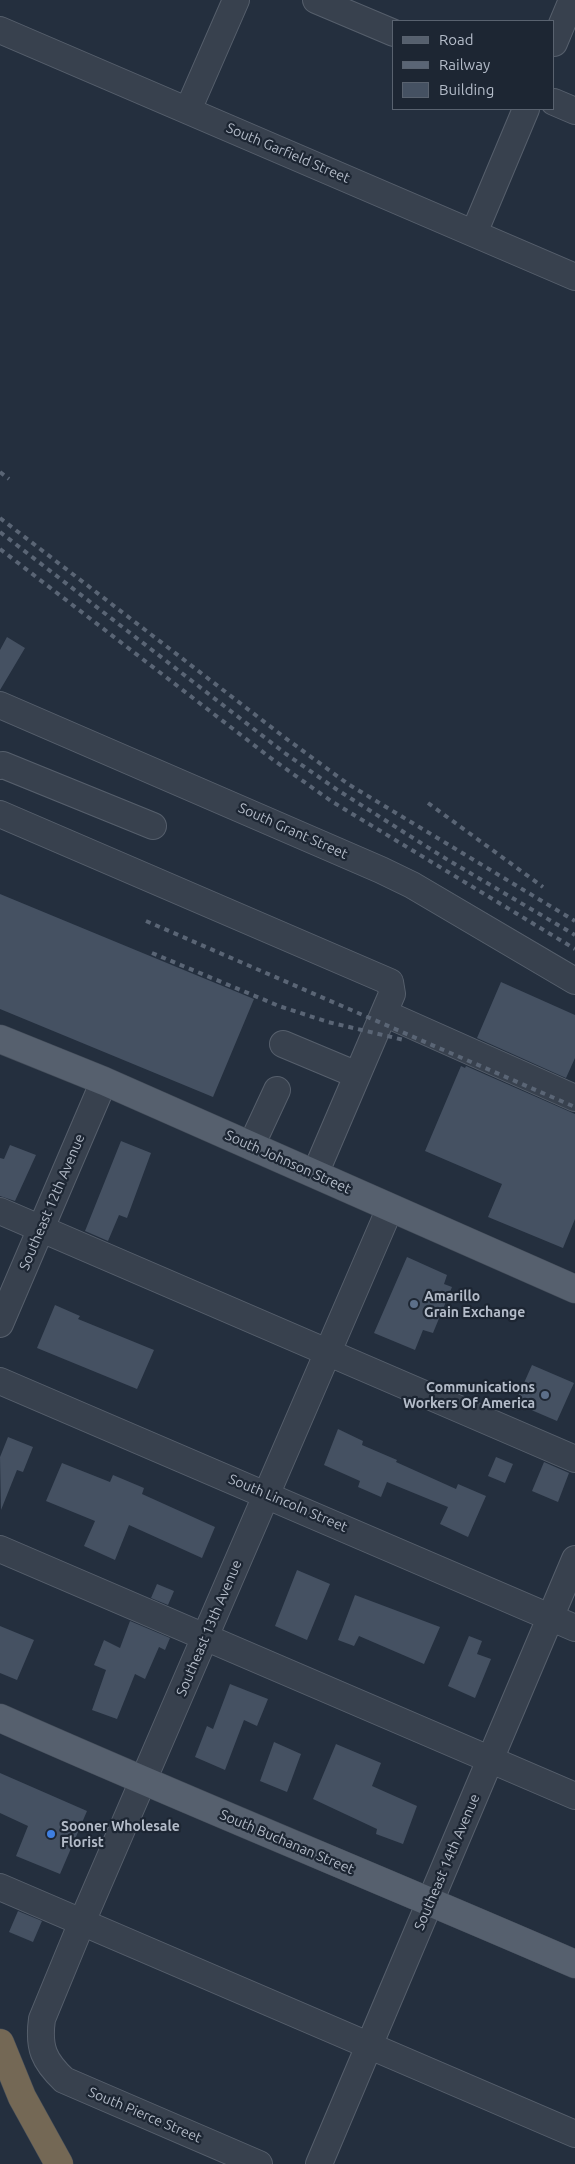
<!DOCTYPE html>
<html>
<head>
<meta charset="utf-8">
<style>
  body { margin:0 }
  #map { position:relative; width:575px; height:2164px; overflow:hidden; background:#242f3e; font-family:Ubuntu,sans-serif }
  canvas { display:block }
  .legend { position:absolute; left:392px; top:20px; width:162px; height:90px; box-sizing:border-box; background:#1d2633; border:1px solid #59626f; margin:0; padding:6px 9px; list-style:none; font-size:15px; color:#b4bcc9 }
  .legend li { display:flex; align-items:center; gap:10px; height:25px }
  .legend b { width:25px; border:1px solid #59626f }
</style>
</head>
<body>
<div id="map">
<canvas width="575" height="2164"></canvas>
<ul class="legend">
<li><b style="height:6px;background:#56606e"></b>Road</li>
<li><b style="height:6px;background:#5a6575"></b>Railway</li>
<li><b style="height:14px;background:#455162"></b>Building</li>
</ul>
</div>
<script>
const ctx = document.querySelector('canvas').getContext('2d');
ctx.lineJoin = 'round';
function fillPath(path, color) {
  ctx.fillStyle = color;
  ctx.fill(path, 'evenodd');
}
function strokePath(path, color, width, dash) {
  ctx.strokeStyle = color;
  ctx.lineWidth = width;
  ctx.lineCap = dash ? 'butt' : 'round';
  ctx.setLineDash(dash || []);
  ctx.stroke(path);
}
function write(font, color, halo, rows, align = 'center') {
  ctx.font = font + ' Ubuntu,sans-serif';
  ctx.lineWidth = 4.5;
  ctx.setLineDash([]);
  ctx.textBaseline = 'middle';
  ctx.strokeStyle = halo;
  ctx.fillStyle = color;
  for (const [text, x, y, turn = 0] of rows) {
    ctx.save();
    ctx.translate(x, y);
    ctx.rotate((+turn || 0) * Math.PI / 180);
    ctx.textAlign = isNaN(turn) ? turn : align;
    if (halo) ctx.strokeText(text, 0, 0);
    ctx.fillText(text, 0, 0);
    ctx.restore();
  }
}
const building = new Path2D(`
  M7,637L25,648L0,690V650Z
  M0,894L254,999L213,1097L0,1009Z
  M501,982L575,1015V1058L566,1078L477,1038Z
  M461,1066L465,1068L466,1066L575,1114V1219L563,1248L488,1217L502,1184L425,1151Z
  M121,1141L151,1153L127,1218L119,1215L108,1241L85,1231Z
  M10,1145L36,1155L15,1201L0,1196V1158L4,1159Z
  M407,1257L447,1275L444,1284L452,1287L433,1333L423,1330L415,1350L374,1333Z
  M55,1305L80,1316L78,1319L154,1350L137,1389L37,1348Z
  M532,1365L574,1383L557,1421L515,1403Z
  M338,1429L363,1441L362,1445L397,1460L396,1462L456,1489L458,1484L486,1496L468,1537L440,1524L448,1507L387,1482L381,1497L358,1487L360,1481L324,1465Z
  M8,1437L33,1447L23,1472L17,1470L1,1510L0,1457Z
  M496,1457L513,1464L505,1483L488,1476Z
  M544,1462L569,1473L558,1502L532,1491Z
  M62,1463L110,1482L113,1475L144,1488L142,1494L215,1527L202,1558L129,1525L115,1560L84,1546L95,1521L46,1501Z
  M297,1570L330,1584L307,1640L275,1626Z
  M157,1584L174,1591L168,1605L151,1598Z
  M355,1595L440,1627L424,1664L359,1636L354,1646L338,1640Z
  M130,1621L170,1638L165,1650L159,1647L145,1679L135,1674L117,1719L92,1710L106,1670L94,1665L104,1640L120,1648Z
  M0,1626L34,1640L17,1680L0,1673Z
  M469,1636L482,1641L477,1654L491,1659L475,1698L448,1686Z
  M230,1684L268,1699L257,1726L244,1720L225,1770L195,1757L207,1726L213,1729Z
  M274,1742L301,1754L287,1792L260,1781Z
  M336,1744L381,1763L372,1786L417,1806L403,1844L376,1834L377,1829L313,1799Z
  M0,1773L87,1811L60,1874L16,1856L28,1826L0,1813Z
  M18,1911L42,1921L33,1942L9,1932Z`);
const minor = new Path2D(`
  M316,0L394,33
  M0,30L575,277
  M554,43L572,0
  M554,102L575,111
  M188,110L236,0
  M474,233L526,109
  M0,705L381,870L412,885L575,981
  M0,766L3,765L153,826
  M0,814L390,982L392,994L315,1174
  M384,1013L575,1098
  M283,1044L357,1075
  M251,1146L277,1090
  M0,1211L575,1459
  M0,1324L104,1081
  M0,1381L575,1628
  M0,1549L575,1796
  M0,1887L575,2134
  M259,2164L64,2080C44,2061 38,2048 42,2019L82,1922L390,1208
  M319,2164L575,1559`);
const major = new Path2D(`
  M0,1039L104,1081L575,1289
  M0,1718C191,1803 384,1881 575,1964`);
const highway = new Path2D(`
  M0,2043L22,2097L59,2164`);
const rail = new Path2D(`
  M0,472L9,479
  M0,518L284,737L348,784L575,921
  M0,532L286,754L336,789L443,857L575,935
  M0,549L272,759L331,801L575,949
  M428,803L543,887
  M146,921L575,1107
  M152,953L279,1006L328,1022L404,1040`);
const markers = [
  [414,1304,5,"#5c6f8a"],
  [545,1395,5,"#5c6f8a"],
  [51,1834,5,"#3f7fe0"]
];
const streetNames = [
  ["South Garfield Street",288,153,23],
  ["South Grant Street",293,831,24],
  ["South Johnson Street",288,1162,24],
  ["Southeast 12th Avenue",52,1202,-67],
  ["South Lincoln Street",288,1503,23],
  ["Southeast 13th Avenue",209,1628,-67],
  ["South Buchanan Street",287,1842,23],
  ["Southeast 14th Avenue",447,1862,-67],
  ["South Pierce Street",145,2115,23]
];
const poiNames = [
  ["Amarillo",424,1296],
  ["Grain Exchange",424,1312],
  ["Communications",535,1387,"right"],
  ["Workers Of America",535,1403,"right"],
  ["Sooner Wholesale",61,1826],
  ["Florist",61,1842]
];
fillPath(building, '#455162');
strokePath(minor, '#565f6c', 28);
strokePath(major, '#414a57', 29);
strokePath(highway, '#434c59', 29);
strokePath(minor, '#38414e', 26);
strokePath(major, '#56606e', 28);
strokePath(highway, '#746855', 28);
strokePath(rail, '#5a6575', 4, [5, 5]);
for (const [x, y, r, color] of markers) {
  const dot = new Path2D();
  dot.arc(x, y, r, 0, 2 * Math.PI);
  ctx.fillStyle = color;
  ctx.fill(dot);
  strokePath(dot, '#1d2633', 2);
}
write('14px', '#b4bcc9', '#1d2633', streetNames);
write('bold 14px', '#b4bcc9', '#1d2633', poiNames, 'left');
</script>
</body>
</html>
